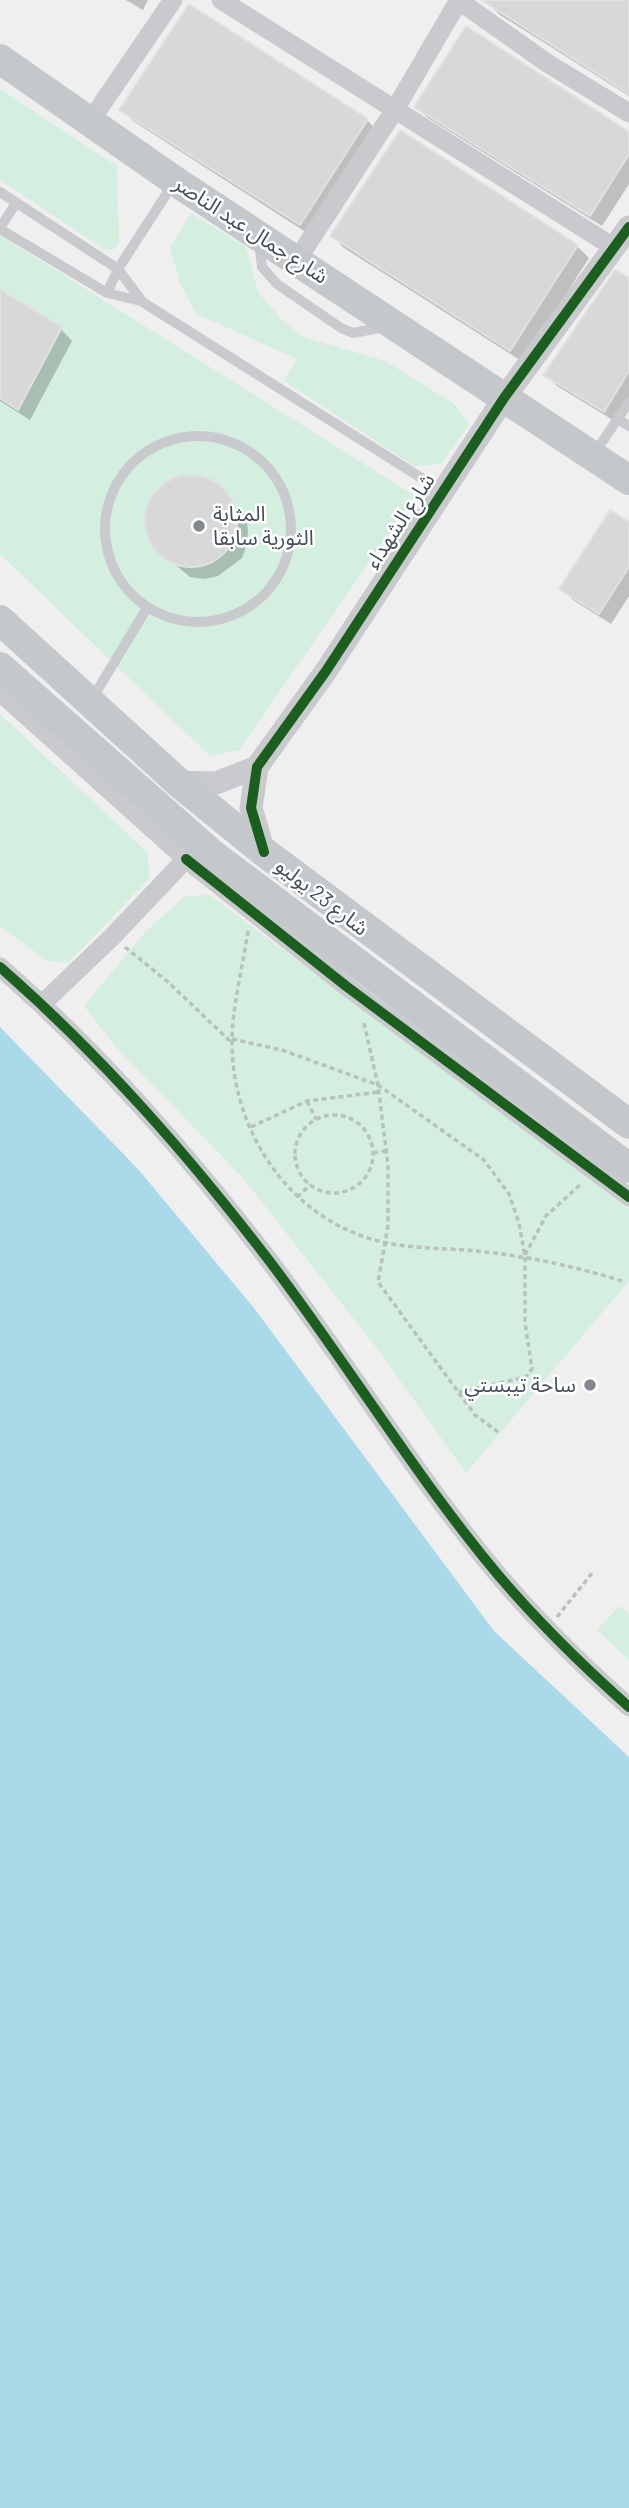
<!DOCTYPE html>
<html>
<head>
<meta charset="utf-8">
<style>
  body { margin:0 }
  canvas { display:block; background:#efefef }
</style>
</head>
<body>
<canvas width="629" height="2508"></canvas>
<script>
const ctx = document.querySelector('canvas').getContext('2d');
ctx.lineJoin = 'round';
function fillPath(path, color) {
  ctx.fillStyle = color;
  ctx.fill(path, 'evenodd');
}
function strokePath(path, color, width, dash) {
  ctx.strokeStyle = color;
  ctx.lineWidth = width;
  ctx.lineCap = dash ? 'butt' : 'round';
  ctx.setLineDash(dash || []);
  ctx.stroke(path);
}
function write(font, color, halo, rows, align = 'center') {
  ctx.font = font + ' Barlow,"Noto Sans Arabic",sans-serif';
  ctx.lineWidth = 5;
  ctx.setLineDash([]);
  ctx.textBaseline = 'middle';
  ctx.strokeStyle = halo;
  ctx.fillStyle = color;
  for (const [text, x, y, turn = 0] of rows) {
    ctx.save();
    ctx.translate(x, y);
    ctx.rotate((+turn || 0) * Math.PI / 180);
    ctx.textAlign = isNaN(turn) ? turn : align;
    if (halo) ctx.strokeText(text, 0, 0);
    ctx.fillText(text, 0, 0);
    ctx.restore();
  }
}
const green = new Path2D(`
  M0,89L117,166L119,243L113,250L104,249L0,180Z
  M191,213L246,247L258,292L281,319L303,337L385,361L453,403L469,424L441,464L414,466L284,381L297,359L197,314L181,286L170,248Z
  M0,235L415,496L239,750L210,756L0,554Z
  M0,714L148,853L149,879L68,963L46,960L0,926Z
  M210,895L629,1209V1281L466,1473L379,1351L243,1178L116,1047L84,1006L146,931L185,896Z
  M619,1606L629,1613V1660L597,1630Z`);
const water = new Path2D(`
  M0,1027L138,1169L254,1308L494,1631L629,1757V2508H0Z`);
const shadow = new Path2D(`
  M126,0H148L143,10Z
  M491,0H629V96L500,15L488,3Z
  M416,107L629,134V184L602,226L428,118Z
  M122,110L367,120L378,132L312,236L133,121Z
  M332,236L577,246L589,258L523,362L344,248Z
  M629,280V401L616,422L557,386L546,375Z
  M0,291L61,329L72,341L30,420L0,401Z
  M197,477L211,481L227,494L237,510L240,508L245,515L248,529L247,544L242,558L218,576L204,579L190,577L154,547L146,518L157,492L168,482Z
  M629,524V596L611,624L573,600L562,588Z`);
const building = new Path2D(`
  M481,0H629V94Z
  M189,4L368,119L300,225L119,110Z
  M466,26L629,132V154L590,216L414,107Z
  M400,130L578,245L510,351L330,236Z
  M615,270L629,278V371L604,412L543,375Z
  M0,289L62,327L18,410L0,398Z
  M145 521a46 46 0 1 1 92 0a46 46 0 1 1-92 0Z
  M610,510L629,522V567L599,614L559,589Z`);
const path = new Path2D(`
  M248,931C243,966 231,1011 232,1046C234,1138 295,1224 387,1243C416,1249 447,1248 477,1251C526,1256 574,1266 622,1281
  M125,947L168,982L231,1042
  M364,1023L378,1085L388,1165V1226L378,1282L475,1415L498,1432
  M232,1039L282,1050L378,1085L484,1160L509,1194L519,1223L525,1257V1323L532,1369L526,1377L459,1392
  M307,1101L316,1119
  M295 1154a39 39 0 1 1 78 0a39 39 0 1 1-78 0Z
  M251,1127L307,1101L379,1092
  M373,1153L387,1151
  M297,1197L310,1185
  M525,1255L546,1216L582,1183
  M557,1617L593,1572`);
const service = new Path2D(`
  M0,192L118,269L141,300
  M0,228L16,203
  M0,229L107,293L141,301L442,491
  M259,242L262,267L277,284L341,328L353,333L384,327
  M107,293L118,269L173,184
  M618,419L629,426
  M105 529a93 93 0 1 1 186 0a93 93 0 1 1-186 0Z
  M594,454L629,402
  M92,699L147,608`);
const minor = new Path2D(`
  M221,0L615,248
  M458,0L547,63L629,113
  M91,120L173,0
  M297,260L394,111L459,0
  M0,692L186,859L112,937L42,1004
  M186,859L346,986L629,1197
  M0,967C102,1056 189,1156 271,1263C349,1366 416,1477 499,1576C539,1623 583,1666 629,1707`);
const tertiary = new Path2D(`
  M178,782L216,783L257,767
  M264,852L251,808L257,767L326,671L504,398L629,227`);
const primary = new Path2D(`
  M0,59L175,181L629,480
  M0,620L178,782L264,852L629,1124
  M0,667L212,854L629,1168`);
const cycleway = new Path2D(`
  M264,852L251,808L257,767L326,671L504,398L629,227
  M186,859L346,986L629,1197
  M0,967C102,1056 189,1156 271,1263C349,1366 416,1477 499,1576C539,1623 583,1666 629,1707`);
const markers = [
  [199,526,7,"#82888e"],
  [590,1385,7,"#82888e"]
];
const streetNames = [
  ["شارع جمال عبد الناصر",251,230,33],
  ["شارع الشهداء",400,521,-57],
  ["شارع 23 يوليو",322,897,38]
];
const poiNames = [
  ["المثابة",213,514],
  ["الثورية سابقا",213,538],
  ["ساحة تيبستي",576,1385,"right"]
];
fillPath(green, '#d4eee0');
fillPath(water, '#aad9ea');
fillPath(shadow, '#0003');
fillPath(building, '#d8d8d9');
strokePath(building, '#e0e1e2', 2);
strokePath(path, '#b7c2bf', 3.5, [5, 3.5]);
strokePath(service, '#c9cacd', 10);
strokePath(minor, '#c9cacd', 19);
strokePath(tertiary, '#c9cacd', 23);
strokePath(primary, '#c5c8cb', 30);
strokePath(cycleway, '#1b5e20', 10);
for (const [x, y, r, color] of markers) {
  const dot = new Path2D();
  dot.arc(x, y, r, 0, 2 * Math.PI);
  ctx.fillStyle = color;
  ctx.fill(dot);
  strokePath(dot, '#fff', 2.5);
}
write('21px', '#47505a', '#fff', streetNames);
write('21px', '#47505a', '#fff', poiNames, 'left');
</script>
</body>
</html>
